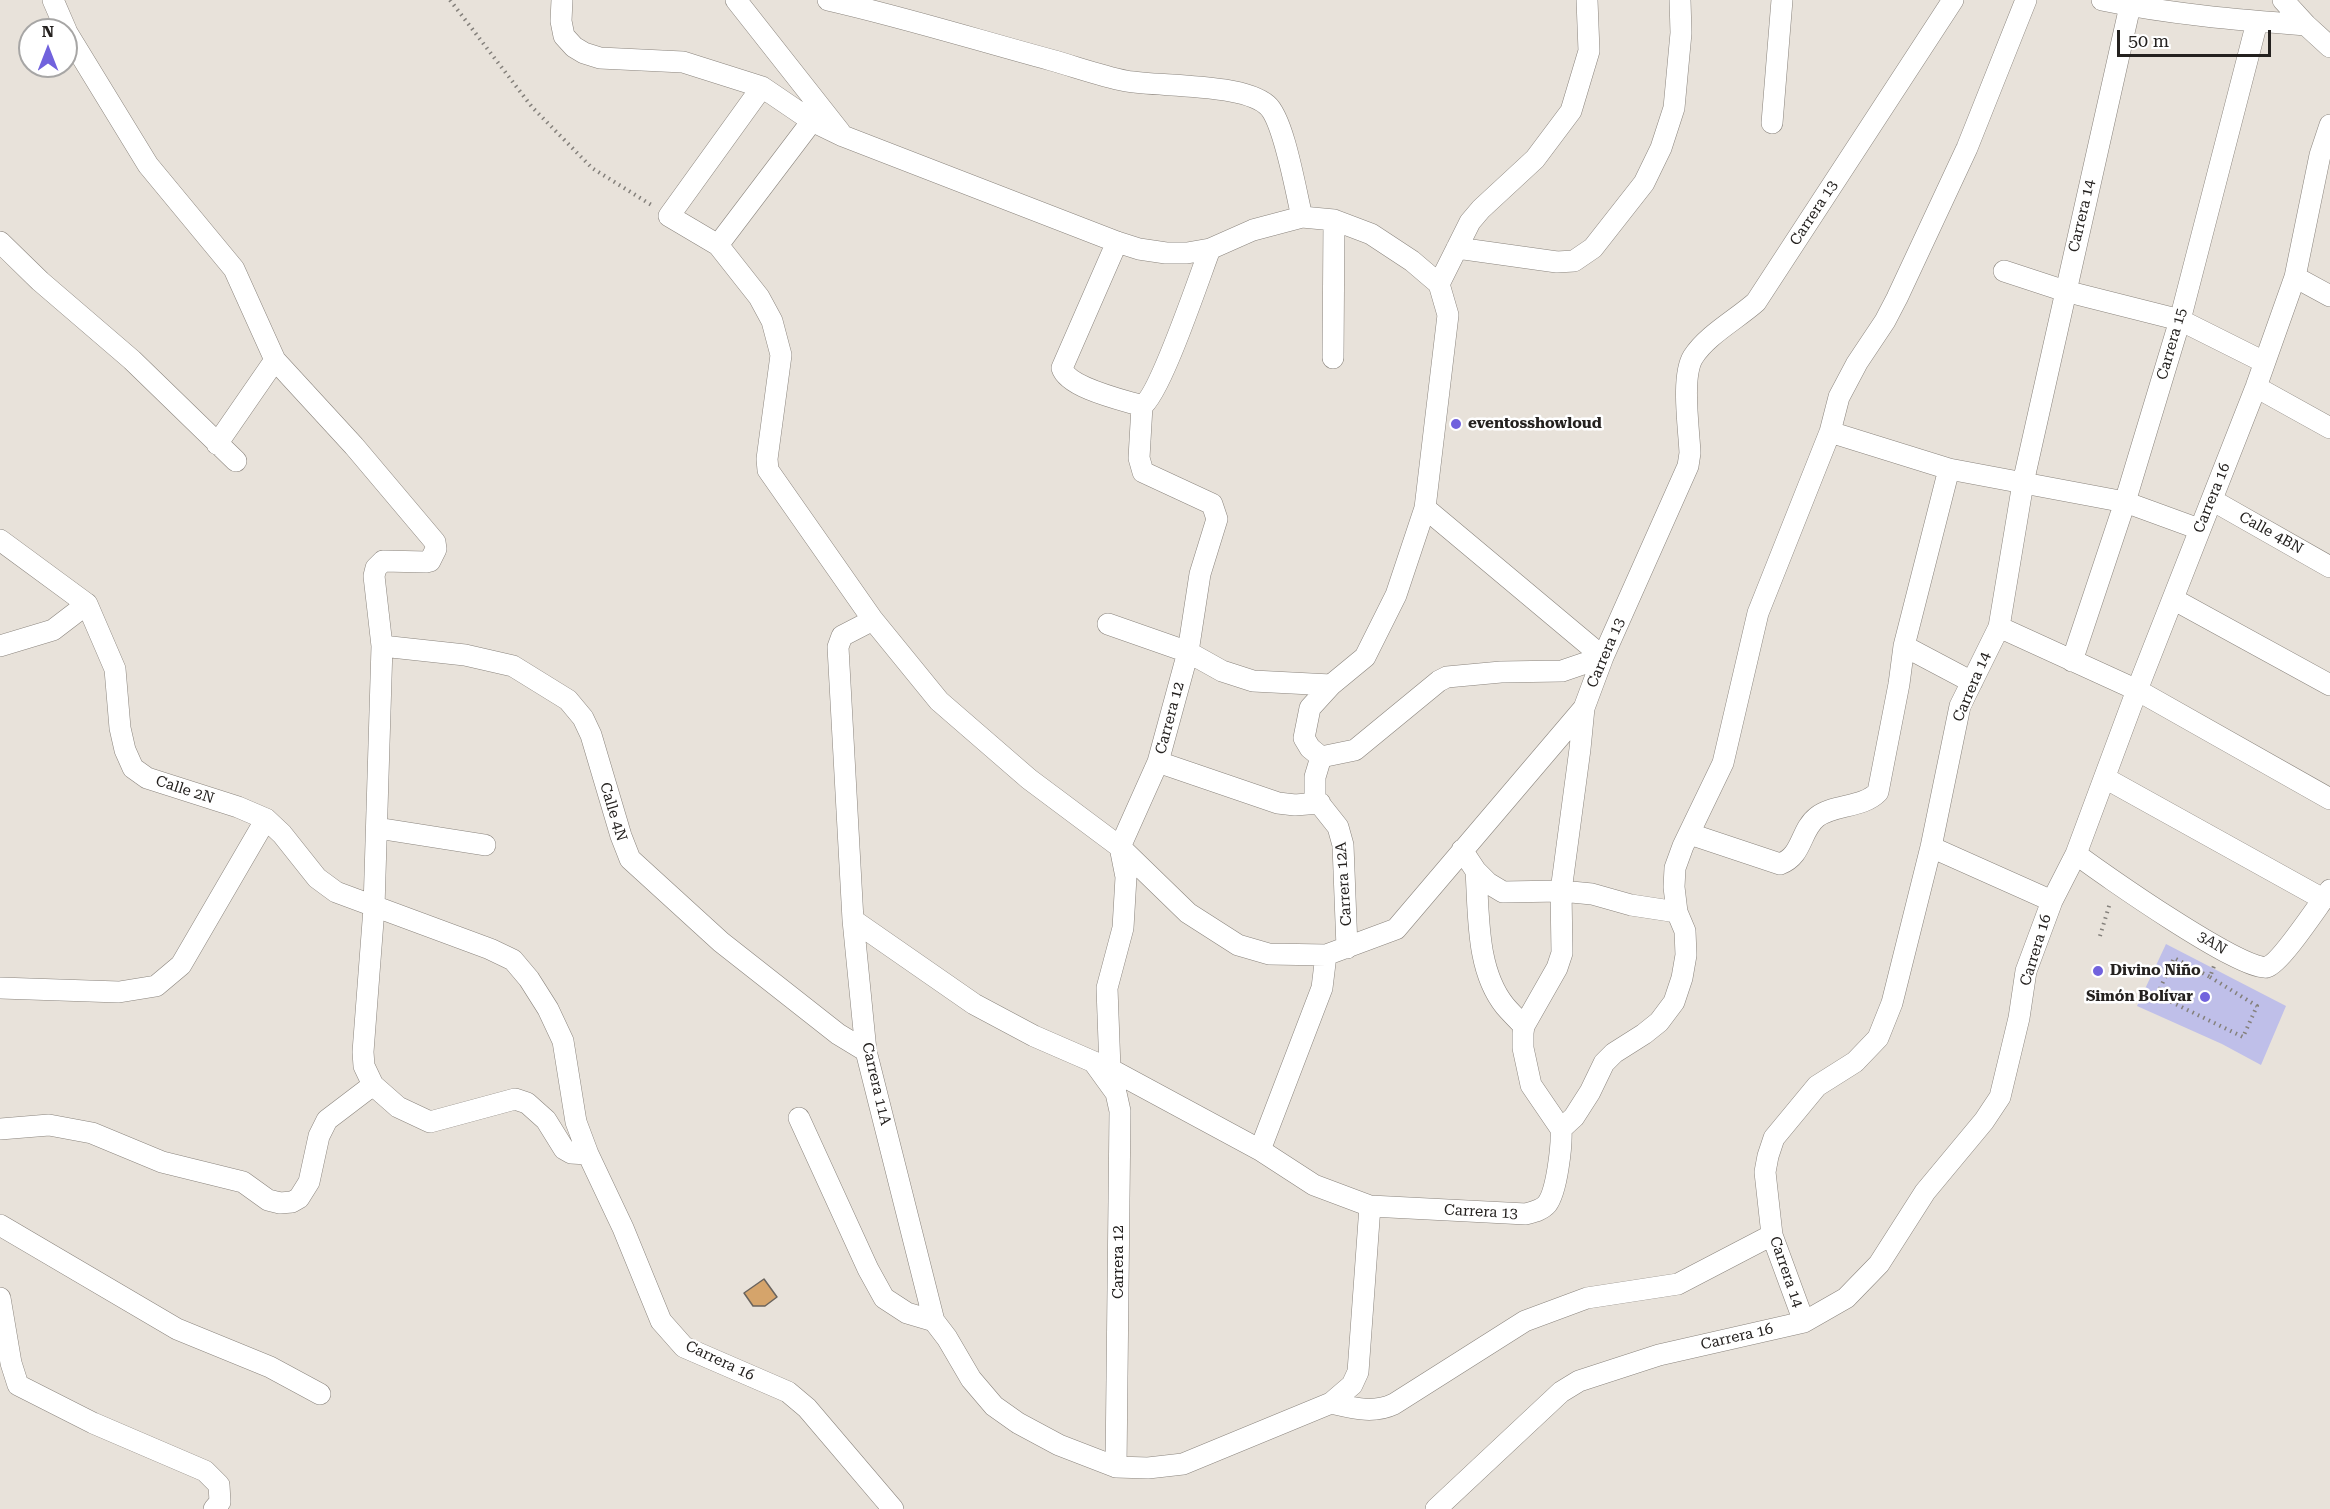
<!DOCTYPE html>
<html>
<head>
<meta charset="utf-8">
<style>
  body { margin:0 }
  #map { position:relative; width:2330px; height:1509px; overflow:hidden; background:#e8e2da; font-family:"Roboto Serif",serif }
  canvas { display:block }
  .north { position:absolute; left:18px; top:18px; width:60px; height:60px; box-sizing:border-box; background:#fff; border:2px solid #a7a6a5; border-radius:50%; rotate:0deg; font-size:16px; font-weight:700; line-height:24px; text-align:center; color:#24211f }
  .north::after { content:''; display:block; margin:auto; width:21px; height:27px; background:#7162dd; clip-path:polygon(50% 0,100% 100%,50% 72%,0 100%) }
  .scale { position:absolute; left:2117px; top:30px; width:154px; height:27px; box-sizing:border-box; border:3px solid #24211f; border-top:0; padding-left:8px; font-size:18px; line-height:21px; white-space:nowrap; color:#24211f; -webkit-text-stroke:4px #fff; paint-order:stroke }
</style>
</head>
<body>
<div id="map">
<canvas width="2330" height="1509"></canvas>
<div class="north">N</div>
<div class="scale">50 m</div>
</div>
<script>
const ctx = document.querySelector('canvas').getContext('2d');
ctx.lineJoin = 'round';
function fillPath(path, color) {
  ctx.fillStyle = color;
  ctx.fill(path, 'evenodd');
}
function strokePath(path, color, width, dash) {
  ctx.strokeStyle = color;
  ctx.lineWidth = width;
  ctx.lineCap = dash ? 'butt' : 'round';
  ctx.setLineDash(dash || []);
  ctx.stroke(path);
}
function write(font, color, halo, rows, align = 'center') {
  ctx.font = font + ' "Roboto Serif",serif';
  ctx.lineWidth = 5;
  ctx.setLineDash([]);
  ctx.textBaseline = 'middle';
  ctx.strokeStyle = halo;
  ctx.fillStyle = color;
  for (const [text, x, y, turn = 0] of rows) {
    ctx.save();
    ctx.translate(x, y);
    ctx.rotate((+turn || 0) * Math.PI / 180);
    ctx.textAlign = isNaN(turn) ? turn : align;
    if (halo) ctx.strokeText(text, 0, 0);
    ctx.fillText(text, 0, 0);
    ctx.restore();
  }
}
const green = new Path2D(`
  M2166,944L2286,1006L2261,1065L2222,1044L2137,1006Z`);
const building = new Path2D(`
  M764,1279L777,1297L765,1306H753L744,1293Z`);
const path = new Path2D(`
  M450,0L532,107L592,168L653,206
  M2100,936L2110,903
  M2210,977L2257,1006L2243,1037L2157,995L2174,958L2210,977L2214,966`);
const minor = new Path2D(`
  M53,0L66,30
  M562,0L561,21L564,36L574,47L584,53L600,58L683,62L762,87L812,121L843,136L1117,242L1139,249L1166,253H1187L1210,249L1253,230L1302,217L1334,220L1371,234L1412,261L1439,284L1448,315L1425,508L1396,595L1365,657L1331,685L1310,708L1304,738L1310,748L1321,757L1355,750L1439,681L1447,677L1501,672L1562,671L1603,657
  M736,0L840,132
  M828,0C903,17 977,40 1051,60C1076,67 1101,76 1126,81C1161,87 1241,83 1267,105C1284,119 1296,193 1302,217
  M2102,0C2169,14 2238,20 2306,25
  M2283,0L2306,25L2330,47
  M66,31L148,165L234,269L275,360L354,446L435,542L436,549L430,561L426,562L383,561L376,568L374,576L382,646L374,908L363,1052L364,1066L373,1085
  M762,87L669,216L718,245L759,297L772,321L781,355L767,459L768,470L873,620L939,701L1029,779L1120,847L1188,913L1238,945L1269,954L1326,955L1396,929L1584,708
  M1772,123L1782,0
  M0,242L40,281L132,360L236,461
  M1117,242L1062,368C1068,388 1123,400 1142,406C1160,395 1200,275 1210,249
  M718,245L812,121
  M1457,248L1557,262L1574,261L1593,248L1644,183L1661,148L1674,108L1681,33L1680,0
  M2004,271L2065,291L2180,320L2264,362
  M2295,277L2330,296
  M1439,284L1470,222L1481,209L1535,159L1571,111L1589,51L1587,0
  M1333,358L1334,220
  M2256,387L2330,428
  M1830,432L1949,469L2125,502L2199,529
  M217,444L275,360
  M2212,500L2330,567
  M1425,508L1603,657
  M0,540L87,604L115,669L120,728L125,750L133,768L147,778L238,807L266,819L282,834L317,878L336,892L490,949L513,960L529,979L548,1009L563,1041L576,1122L588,1154L623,1228L661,1321L684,1347L788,1392L807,1408L893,1509
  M2173,599L2330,685
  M873,620L842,636L838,647L853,920L866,1051L934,1321L947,1338L971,1379L994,1406L1018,1423L1059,1445L1116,1467L1148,1468L1183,1464L1331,1403L1352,1385L1358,1372L1370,1206
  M1108,624L1188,652L1222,671L1253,681L1331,685
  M1999,627L2137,690L2330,799
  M0,646L53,630L87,604
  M382,646L465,655L513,666L568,700L583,718L591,735L621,836L630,859L721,942L838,1034L866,1051
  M1904,646L1972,682
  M2072,661L2125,502L2180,320L2257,22
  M1321,757L1315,777V798L1338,827L1343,845L1347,948
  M1158,762L1278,803L1295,805L1320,803
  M2105,778L2323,899
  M377,828L485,845
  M1690,834L1780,864C1803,856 1800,830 1817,817C1834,804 1863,808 1878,792L1899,684L1904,646L1949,469
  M1931,847L2052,901
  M1462,850L1476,871L1488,883L1503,892L1561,891L1592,894L1631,905L1677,912
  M2076,854C2101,873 2244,973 2267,967C2281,963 2319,904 2330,890
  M1476,871C1479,915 1476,970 1505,1006C1511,1013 1518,1020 1524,1026
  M853,920L974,1004L1034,1036L1110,1069L1260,1150L1314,1185L1370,1206L1526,1214C1533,1212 1542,1210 1547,1204C1557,1191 1562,1145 1561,1129L1531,1085L1523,1048V1033L1524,1026L1557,968L1562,953L1561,891L1580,749L1584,708L1603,657L1688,466L1690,453C1689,429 1681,377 1693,357C1707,335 1737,319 1756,302L1953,0
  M0,988L119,992L156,986L181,965L266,819
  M1095,1064L1116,1093L1120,1111L1116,1467
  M1110,1069L1107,988L1123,928L1126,877L1120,847L1158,762L1188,652L1200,574L1217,519L1212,504L1143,472L1139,458L1142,406
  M799,1118L868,1269L884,1298L907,1313L934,1321
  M0,1129L49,1125L92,1133L162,1162L243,1182L268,1200L280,1203L292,1202L299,1198L309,1182L319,1136L327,1120L373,1085L398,1107L430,1122L515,1099L527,1103L546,1120L564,1149L571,1153L588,1154
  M1561,1129L1574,1117L1590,1092L1604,1063L1614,1053L1644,1034L1659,1022L1674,1002L1682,978L1686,955L1685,931L1677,912L1674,887L1675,868L1683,846L1723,763L1758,613L1830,432L1839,397L1857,363L1885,321L1897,298L1967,148L2026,0
  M1260,1150L1322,988L1326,955
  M0,1225L177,1329L270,1367L320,1394
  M0,1298L11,1363L18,1385L93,1423L205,1471L219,1485L220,1502L214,1509
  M1804,1322L1772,1235L1765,1172L1768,1156L1774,1138L1817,1086L1855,1062L1878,1038L1892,1003L1931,847L1960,706L1999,627L2023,483L2130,6
  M1331,1403C1353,1408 1373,1414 1394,1404L1525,1321L1587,1298L1678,1284L1772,1235
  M1436,1509L1561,1392L1579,1381L1659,1355L1804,1322L1846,1298L1879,1264L1925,1192L1984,1121L2000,1097L2019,1018L2026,971L2052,901L2076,854L2137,690L2256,387L2295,277L2320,155L2330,125`);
const markers = [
  [1456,424,6,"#7162dd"],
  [2098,971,6,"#7162dd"],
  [2205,997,6,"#7162dd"]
];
const streetNames = [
  ["Carrera 13",1814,213,-57],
  ["Carrera 14",2082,216,-77],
  ["Carrera 15",2172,344,-74],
  ["Carrera 16",2212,498,-68],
  ["Calle 4BN",2271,533,29],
  ["Carrera 13",1606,653,-67],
  ["Carrera 14",1972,687,-67],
  ["Carrera 12",1170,718,-75],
  ["Calle 2N",185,790,18],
  ["Calle 4N",613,812,73],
  ["Carrera 12A",1344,884,-94],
  ["3AN",2212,943,31],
  ["Carrera 16",2036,950,-73],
  ["Carrera 11A",876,1084,77],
  ["Carrera 13",1481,1212,3],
  ["Carrera 12",1119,1262,-90],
  ["Carrera 14",1786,1272,71],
  ["Carrera 16",1737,1337,-13],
  ["Carrera 16",720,1361,25]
];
const poiNames = [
  ["eventosshowloud",1468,424],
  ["Divino Niño",2110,971],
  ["Simón Bolívar",2193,997,"right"]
];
fillPath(green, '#bfbfe9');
fillPath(building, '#d5a46b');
strokePath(building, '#69635d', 1.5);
strokePath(minor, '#8a847d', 22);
strokePath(path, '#84807b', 4, [1.5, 4.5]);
strokePath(minor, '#fff', 21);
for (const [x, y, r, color] of markers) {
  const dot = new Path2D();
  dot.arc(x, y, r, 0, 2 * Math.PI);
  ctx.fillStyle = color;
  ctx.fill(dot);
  strokePath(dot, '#fff', 2);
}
write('15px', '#24211f', '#fff', streetNames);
write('bold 15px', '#24211f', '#fff', poiNames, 'left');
</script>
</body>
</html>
